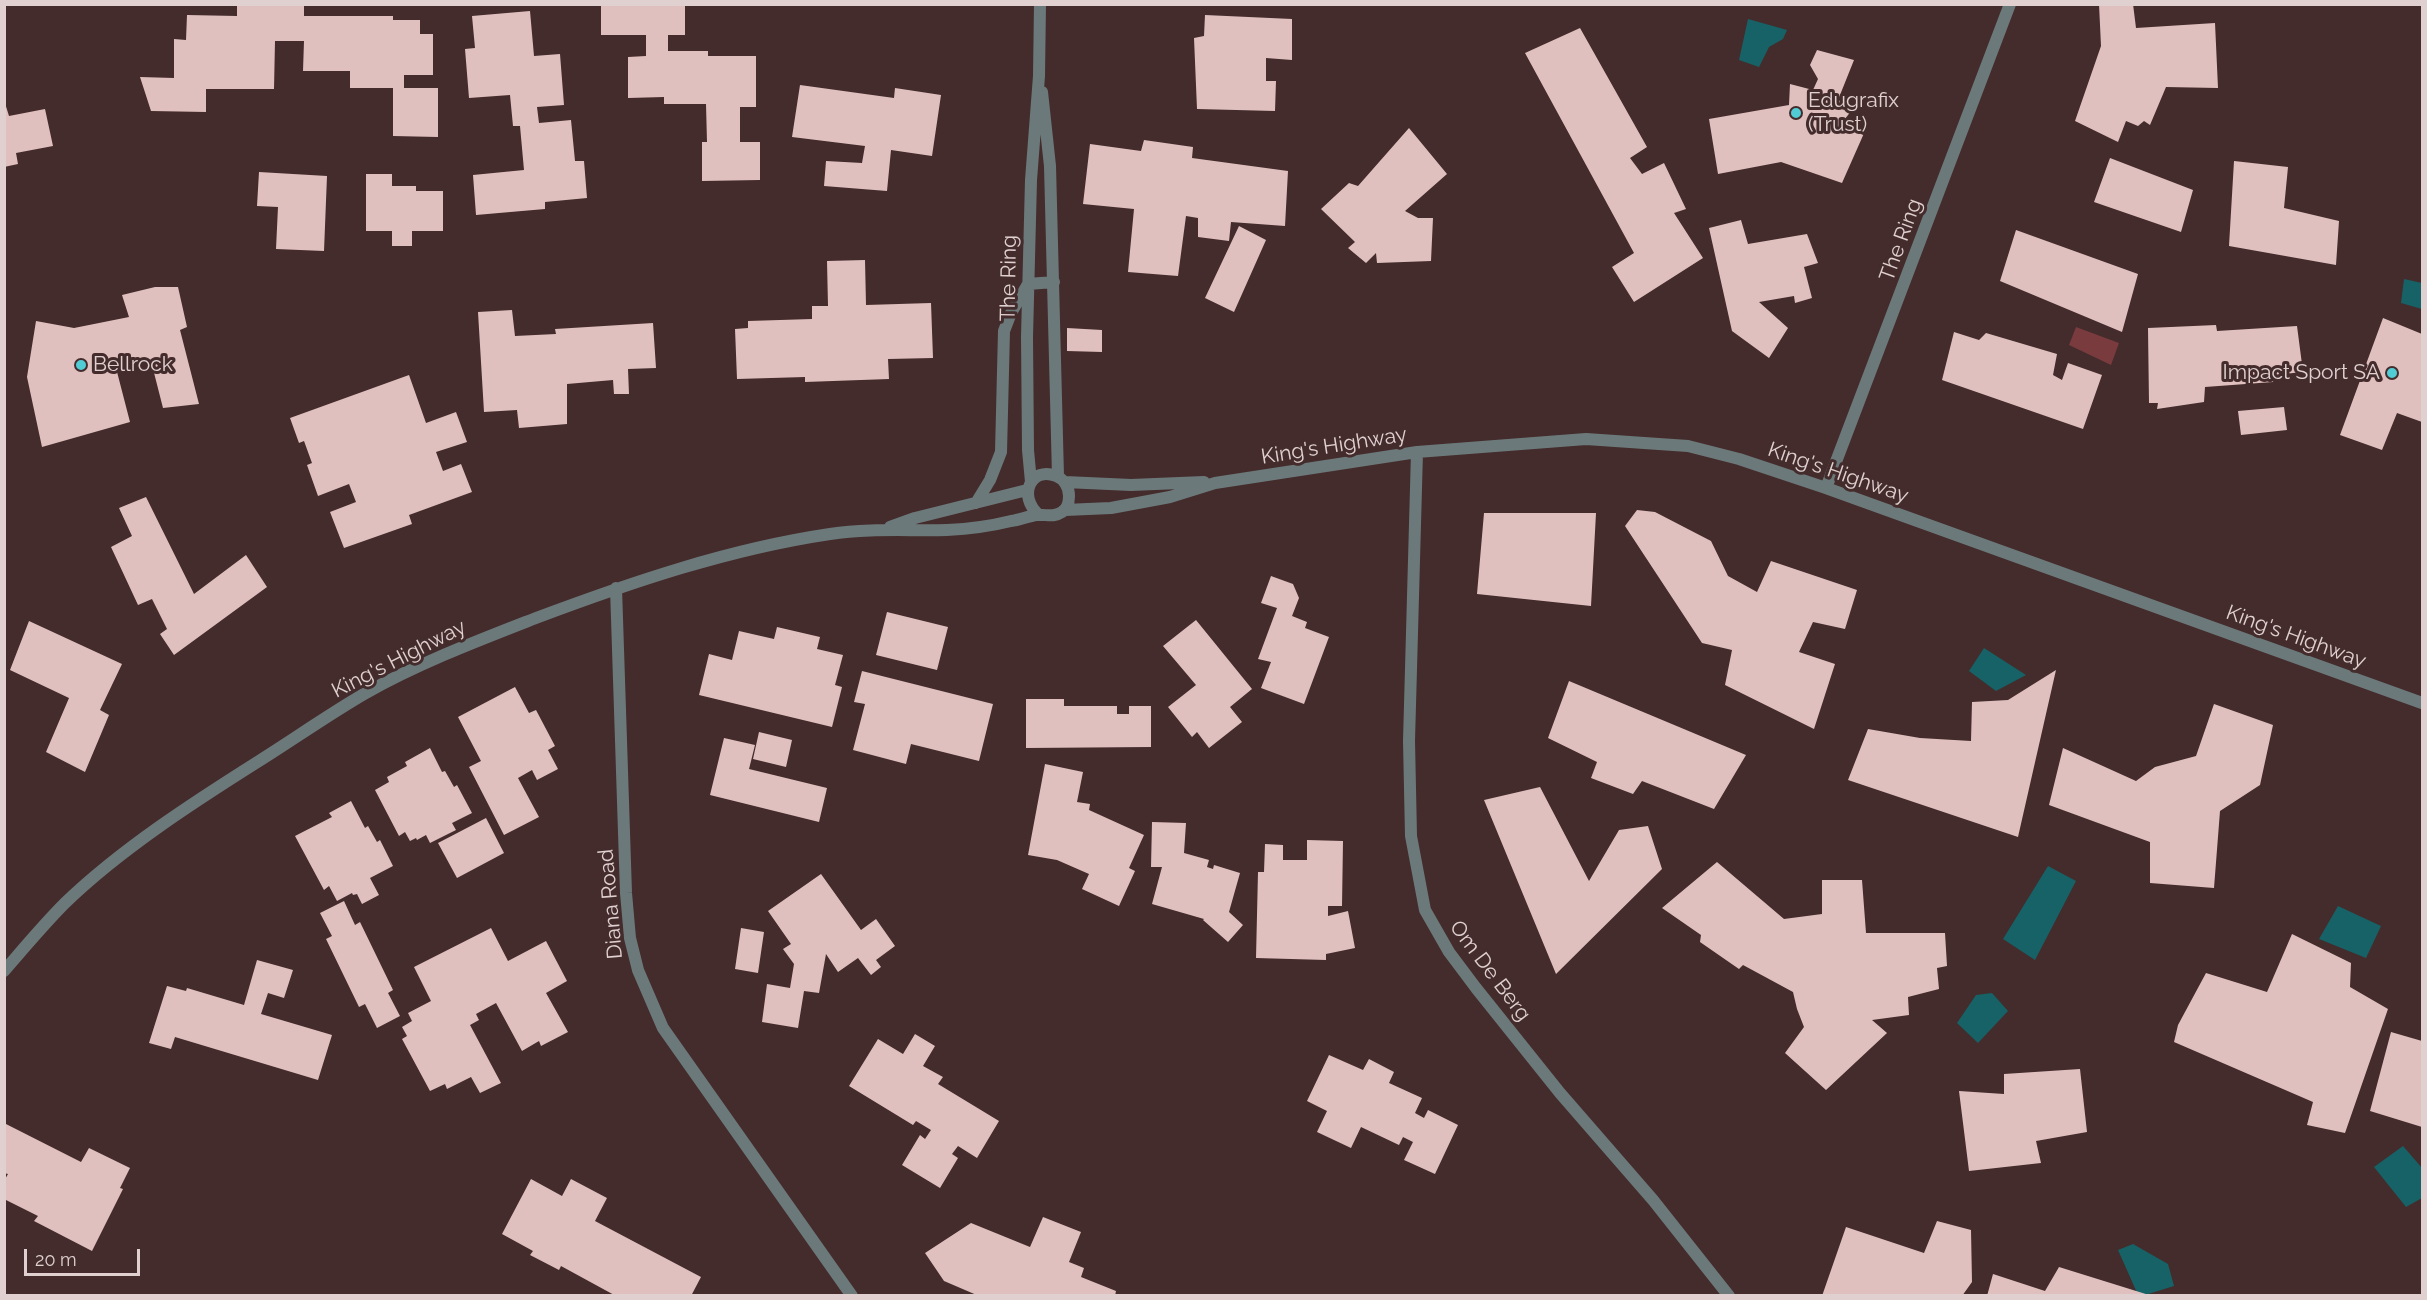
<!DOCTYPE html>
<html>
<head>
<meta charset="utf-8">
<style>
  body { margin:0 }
  #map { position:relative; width:2427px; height:1300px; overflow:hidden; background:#442c2c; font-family:Raleway,sans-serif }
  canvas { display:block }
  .frame { position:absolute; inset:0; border:6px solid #e0d0d0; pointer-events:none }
  .scale { position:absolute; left:24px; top:1249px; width:116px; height:27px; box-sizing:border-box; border:3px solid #e0d0d0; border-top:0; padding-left:8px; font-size:18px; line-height:21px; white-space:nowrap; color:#e0d0d0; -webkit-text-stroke:4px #442c2c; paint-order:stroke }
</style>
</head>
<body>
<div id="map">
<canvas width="2427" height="1300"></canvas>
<div class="frame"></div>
<div class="scale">20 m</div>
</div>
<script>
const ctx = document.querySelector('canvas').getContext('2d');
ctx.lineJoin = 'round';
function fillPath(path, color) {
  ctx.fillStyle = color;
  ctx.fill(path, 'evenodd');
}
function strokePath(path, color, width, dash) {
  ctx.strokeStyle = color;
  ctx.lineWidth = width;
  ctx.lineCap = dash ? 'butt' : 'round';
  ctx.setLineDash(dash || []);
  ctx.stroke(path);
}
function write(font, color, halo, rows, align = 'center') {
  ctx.font = font + ' Raleway,sans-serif';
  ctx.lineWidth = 6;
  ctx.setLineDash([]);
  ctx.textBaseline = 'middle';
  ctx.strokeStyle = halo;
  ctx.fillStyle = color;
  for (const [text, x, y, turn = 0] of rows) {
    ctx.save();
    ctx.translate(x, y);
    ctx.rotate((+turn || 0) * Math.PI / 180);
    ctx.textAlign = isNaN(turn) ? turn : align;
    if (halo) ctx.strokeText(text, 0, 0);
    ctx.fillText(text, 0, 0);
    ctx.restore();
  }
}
const green = new Path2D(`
  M2076,327L2119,343L2111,365L2069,345Z`);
const water = new Path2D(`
  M1748,19L1787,30L1783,39L1769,47L1759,67L1739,60Z
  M2404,279L2422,283V309L2401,303Z
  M1984,648L2026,675L1996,691L1969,671Z
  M2048,866L2076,881L2035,960L2003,939Z
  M2338,906L2381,926L2366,958L2319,939Z
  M1992,993L2008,1011L1978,1043L1957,1023L1976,995Z
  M2403,1146L2422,1168V1198L2406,1207L2374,1167Z
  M2133,1244L2168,1264L2174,1286L2145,1295H2138L2118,1250Z`);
const building = new Path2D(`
  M237,4H304V16H393V20H420V34H433V75H404V88H438V137L393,136V88H350V71H303L304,41H275L274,89H206V112L151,111L140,77L174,78V39L186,40L187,15L237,16Z
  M2099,4H2133L2136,28L2215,23L2218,88L2166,87L2150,125L2144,121L2138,126L2126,121L2118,142L2075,121L2101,46Z
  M601,5H685V35H668V51H708V56H756V107H740V142H760V180L702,181V142H707L706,104H664V97L628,98V57L646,56V35H601Z
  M530,11L534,56L560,54L564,105L537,107L539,123L571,120L575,161H584L587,198L545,202V209L476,215L473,175L524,170L520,126H513L510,95L469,98L465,49L475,48L472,16Z
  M1205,15L1292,19V60L1266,58V81H1276L1275,111L1197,109L1194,38L1204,36Z
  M1580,28L1647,147L1630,158L1642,174L1664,163L1686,209L1674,213L1703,258L1634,302L1612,267L1634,253L1525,53Z
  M1817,50L1854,60L1838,100L1854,107L1842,123L1865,131L1842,183L1781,162L1718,174L1709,119L1789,105L1790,84L1813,90L1818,79L1810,65Z
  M800,85L894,98L895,88L941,95L932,156L891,150L887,191L824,186L826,161L862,163L865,146L792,137Z
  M4,100L9,116L45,109L53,146L16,153L18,164L4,167Z
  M1409,128L1447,174L1405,211L1418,218H1433L1431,261L1377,263L1376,253L1366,263L1348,248L1355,242L1321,209L1349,183L1358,186Z
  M1144,140L1193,147L1192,158L1288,171L1285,226L1231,222L1229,241L1198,237V218L1186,216L1178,276L1128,272L1134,209L1083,204L1090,144L1141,151Z
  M2110,158L2193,190L2181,232L2094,202Z
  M2234,161L2288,167L2284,208L2339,221L2336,265L2229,246Z
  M259,172L327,176L324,251L276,249L278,207L257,206Z
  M366,174H392V186H416V191H443V231H412V246H392V231H366Z
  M1741,220L1748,244L1807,234L1818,263L1804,267L1812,298L1795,303L1794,296L1759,302L1788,328L1769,358L1732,331L1709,228Z
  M1239,226L1266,240L1234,312L1205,298Z
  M2016,230L2138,274L2122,332L2000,281Z
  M865,260L866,305L931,303L933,358L888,359L889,379L805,382V377L737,379L735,329L748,328V321L812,319V306H828L827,261Z
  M155,287H178L187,327L180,330L199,404L163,408L151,361L116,368L130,422L42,447L27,377L36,321L74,328L129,317L122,295Z
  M512,310L515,336L556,334L555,329L653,323L656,368L628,369L629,394H614L613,380L567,384V424L519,428L517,410L484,412L478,312Z
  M2383,318L2422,334V422L2397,413L2382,450L2340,435Z
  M2216,325L2217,331L2297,326L2303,372L2274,375L2273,382L2205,387L2204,402L2157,409L2158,403H2149L2148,328Z
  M1067,328L1102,330V352L1067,351Z
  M1954,332L1979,340L1986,333L2057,354L2053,375L2062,380L2068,363L2102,375L2083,429L1942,380Z
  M409,375L426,423L456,412L467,442L436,452L443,471L461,464L472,492L409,515L412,524L344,548L330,512L356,502L349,484L318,496L307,465L312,463L304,441L299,443L290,418Z
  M2284,407L2287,430L2241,435L2238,411Z
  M146,497L194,594L246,555L267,587L174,655L160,634L167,629L152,599L138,605L111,547L132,536L119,508Z
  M1637,510L1655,512L1711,541L1728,576L1757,592L1771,561L1857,590L1845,629L1813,622L1799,652L1835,664L1814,729L1725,685L1732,650L1702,643L1625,526Z
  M1484,513H1596L1591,606L1477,594Z
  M1271,576L1293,584L1299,598L1292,616L1307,622L1305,628L1329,637L1304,704L1261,688L1271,662L1258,659L1277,608L1261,603Z
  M887,612L948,627L937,670L876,655Z
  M1196,620L1252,689L1230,707L1242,722L1209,748L1197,732L1192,737L1168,707L1196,685L1163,646Z
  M29,621L122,664L100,710L109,715L85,772L46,752L69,698L10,670Z
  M777,627L820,637L817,649L843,655L835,685L842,687L832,727L699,695L709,654L732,660L739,631L774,639Z
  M2056,670L2018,837L1848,780L1868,729L1920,738L1971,741L1972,702L2008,700Z
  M862,671L993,704L979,761L911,744L906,764L853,750L865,704L854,702Z
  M1569,681L1746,755L1714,809L1642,781L1633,794L1591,778L1597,762L1548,738Z
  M515,687L529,713L536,710L555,746L548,750L558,769L537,780L532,770L518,778L539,817L504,835L469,767L481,761L458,717Z
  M1026,699H1064V706H1117V714H1129V706H1151V747L1026,748Z
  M2214,704L2273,725L2260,785L2220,811L2214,888L2150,883V842L2049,805L2063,748L2136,781L2155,767L2196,756Z
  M759,732L792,740L786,767L753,759Z
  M724,738L755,745L749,769L827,788L819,822L710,795Z
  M430,748L442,772L445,771L454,787L457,785L472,813L452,823L456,830L430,843L426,835L417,840L416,838L410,841L405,832L399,836L375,790L389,782L387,777L407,766L405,762Z
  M1045,764L1083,772L1077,802L1090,804L1089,810L1144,835L1129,868L1135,871L1119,906L1082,889L1089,874L1057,860L1028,855Z
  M1540,787L1589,881L1619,830L1648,826L1662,869L1556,974L1484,800Z
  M351,801L365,828L368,826L377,842L380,840L393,866L370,878L379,895L362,904L357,894L353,895L352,893L337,901L329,886L324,890L295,836L332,817L329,813Z
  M486,818L504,853L457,878L438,843Z
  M1152,822L1186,823L1184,853L1209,860L1207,867L1213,869L1214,865L1240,873L1229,912L1243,925L1228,942L1203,920L1204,919L1152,904L1162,867H1151Z
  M1307,840L1343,841L1342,906H1328V916L1348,911L1355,948L1326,954V960L1256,958L1258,872H1264L1265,844L1283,845V860H1307Z
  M1717,862L1784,919L1822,914V880H1862L1866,933H1945L1947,966L1937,968L1939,989L1908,997L1909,1015L1872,1020L1887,1033L1826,1090L1785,1053L1804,1027L1797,1009L1793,992L1743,965L1739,969L1700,942L1701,935L1662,908Z
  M821,874L861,930L876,919L895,946L876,960L881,967L871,975L858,958L838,972L826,954L819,993L804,991L798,1028L762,1022L767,984L790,988L794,964L783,949L791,944L768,911Z
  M344,901L355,925L360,922L393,990L388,993L400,1016L377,1028L365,1004L359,1007L326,939L332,936L320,913Z
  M491,928L508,961L546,941L567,981L546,993L568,1032L541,1046L539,1041L522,1051L496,1003L476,1014L479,1020L470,1025L501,1083L480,1093L471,1077L447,1089L445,1084L430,1091L402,1039L407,1036L402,1027L412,1021L408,1013L431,1001L414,967Z
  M741,928L764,932L758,973L735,969Z
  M2292,934L2351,963L2350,987L2388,1009L2345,1133L2307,1125L2313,1102L2174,1042L2178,1025L2206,973L2267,992Z
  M257,960L293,970L284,998L268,993L261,1014L332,1035L318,1080L175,1037L171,1049L149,1043L167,986L186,991L187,988L244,1005Z
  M2391,1032L2422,1041V1127L2370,1111Z
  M915,1034L935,1046L923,1066L943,1077L938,1084L999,1121L977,1158L958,1146L952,1154L958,1158L940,1188L902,1165L920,1135L925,1139L931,1130L916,1121L913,1125L849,1086L878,1039L903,1054Z
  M1329,1055L1363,1070L1369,1059L1394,1072L1389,1083L1422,1098L1415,1113L1424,1118L1428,1110L1458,1125L1435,1174L1404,1160L1413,1142L1403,1137L1399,1145L1361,1127L1351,1148L1317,1132L1327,1111L1307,1101Z
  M2080,1069L2087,1132L2036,1141L2041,1163L1969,1171L1959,1091L2004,1094V1074Z
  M4,1123L81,1162L89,1148L130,1168L120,1188L123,1189L92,1251L34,1221L38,1216L4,1199V1181L8,1174L4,1173Z
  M531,1179L562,1196L571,1179L607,1198L595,1221L701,1277L691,1296H616L561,1266L559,1270L530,1255L533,1251L502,1234Z
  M1043,1217L1081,1232L1069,1262L1084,1268L1081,1277L1116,1291L1115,1296H979L944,1281L925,1253L971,1223L1030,1247Z
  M1937,1221L1971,1230L1972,1282L1962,1296H1822L1846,1227L1924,1253Z
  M2059,1267L2149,1295V1296H1987L1993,1274L2045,1291Z`);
const minor = new Path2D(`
  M1042,92L1050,166L1058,476
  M1417,452L1409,741L1411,836L1425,910L1449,952L1476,988L1560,1093L1653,1200L1729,1296
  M1031,482L1028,450L1027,337L1031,180L1039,76L1040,4
  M1065,482L1131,485L1204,482
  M1826,488L2010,4
  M976,503L990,480L1001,452L1004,331L1011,313L1028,284L1054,282
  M1065,510L1111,508L1170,497L1215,483L1417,452L1586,439L1688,446L1739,459L1826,488L2422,703
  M890,527L915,518L1027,490
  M616,588L626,893L630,938L638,970L663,1028L852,1296
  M4,971C24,948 44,924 65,903C121,849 194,802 259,761C294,739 328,715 364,694C419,663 477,641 536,618C632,582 729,549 830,534C869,528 908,531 947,530C968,529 991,526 1011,521C1020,520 1028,516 1037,515C1046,514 1053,518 1062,512C1067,509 1069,502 1069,496C1069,487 1064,479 1056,476C1031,466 1017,496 1039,515`);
const markers = [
  [1796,113,6,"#51ccd4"],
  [81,365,6,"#51ccd4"],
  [2392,373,6,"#51ccd4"]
];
const poiNames = [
  ["Edugrafix",1808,101],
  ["(Trust)",1808,125],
  ["Bellrock",93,365],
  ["Impact Sport SA",2380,373,"right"]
];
const streetNames = [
  ["The Ring",1901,240,-70],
  ["The Ring",1009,278,-89],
  ["King's Highway",1334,446,-9],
  ["King's Highway",1838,473,19],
  ["King's Highway",2296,637,20],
  ["King's Highway",399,659,-27],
  ["Diana Road",611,904,-95],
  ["Om De Berg",1490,971,53]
];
fillPath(green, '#793b3d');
fillPath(water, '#166267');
fillPath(building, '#dfc0bf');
strokePath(minor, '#6c797a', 12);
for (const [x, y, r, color] of markers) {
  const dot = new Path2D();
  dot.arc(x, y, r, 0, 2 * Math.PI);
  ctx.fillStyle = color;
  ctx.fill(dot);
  strokePath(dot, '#442c2c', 2);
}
write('21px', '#e0d0d0', '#442c2c', poiNames, 'left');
write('21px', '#e0d0d0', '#442c2c', streetNames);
</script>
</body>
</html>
